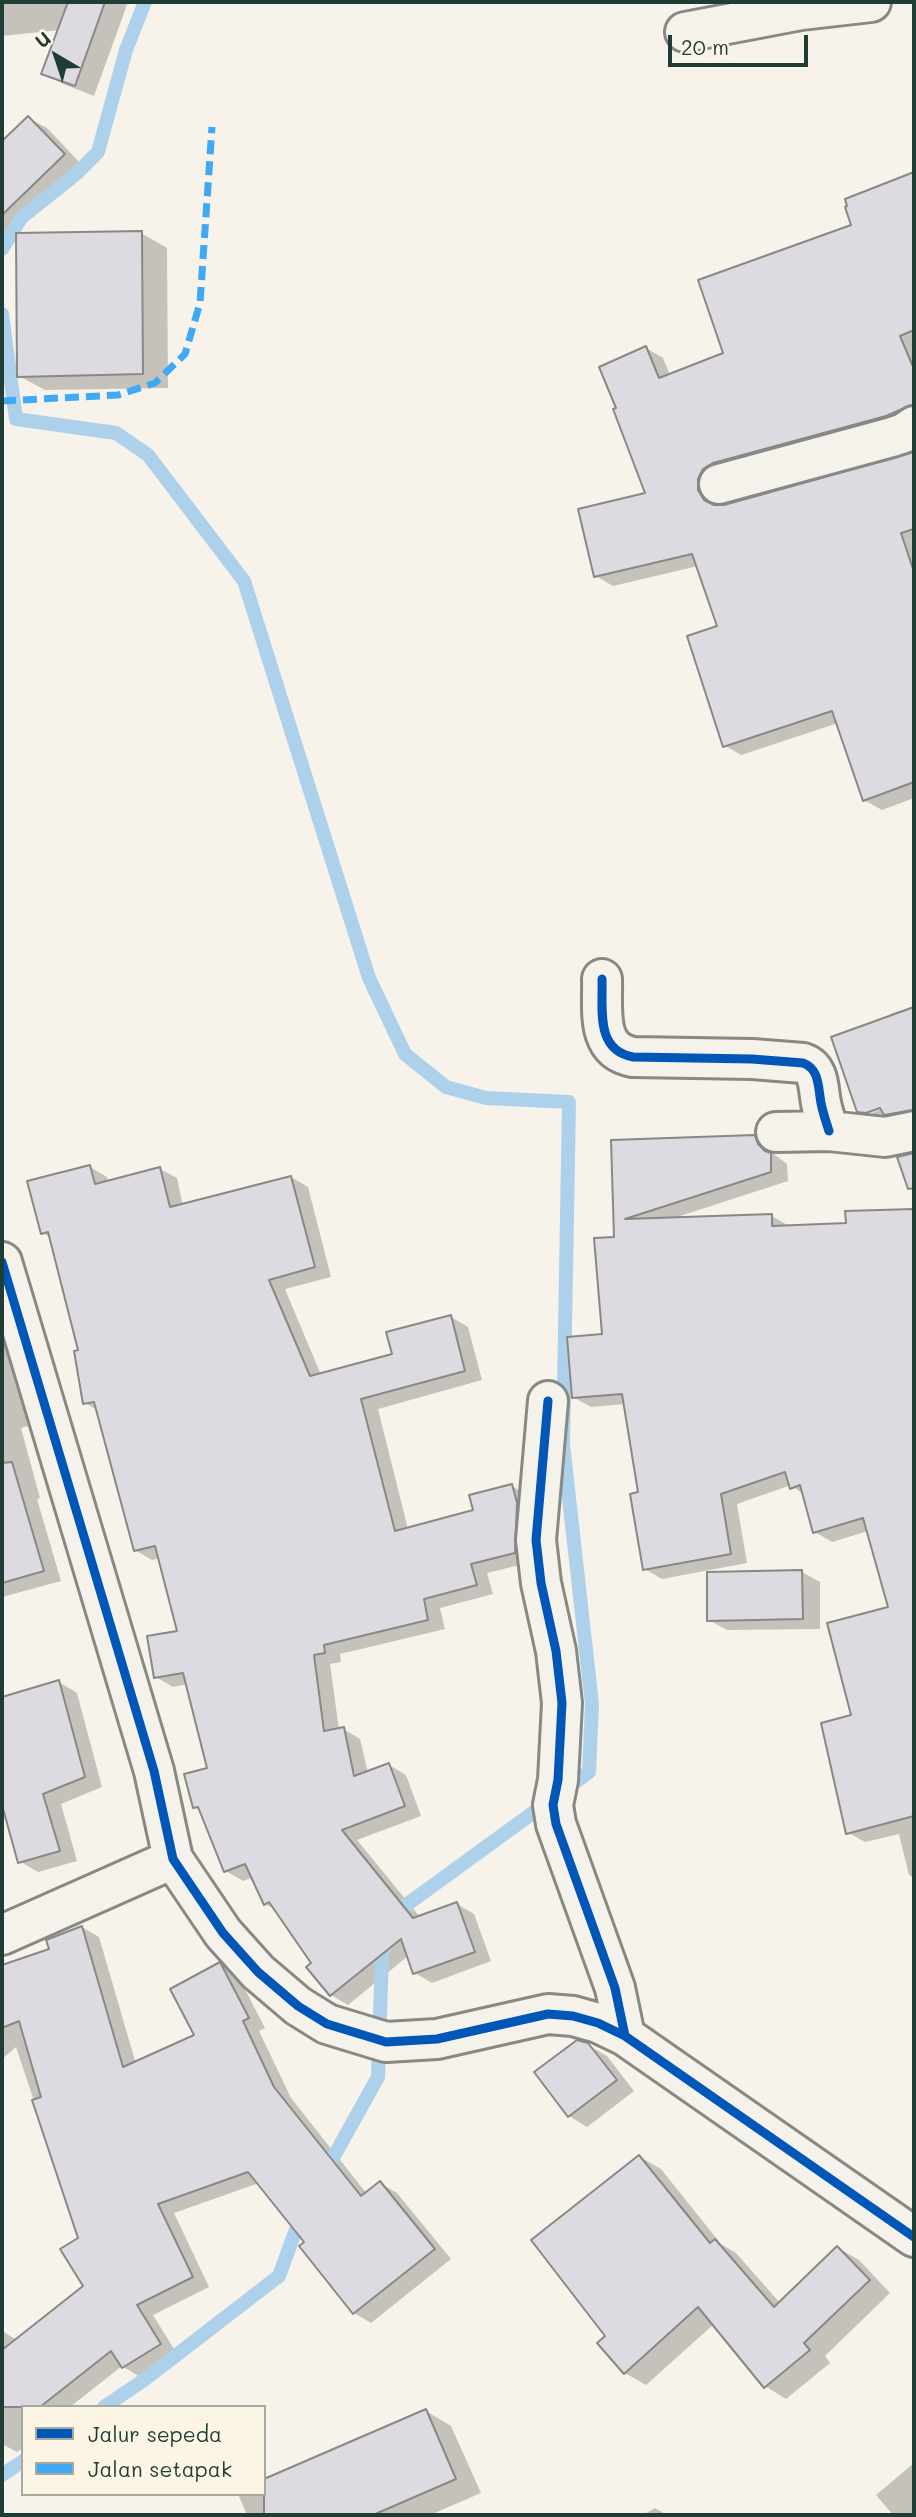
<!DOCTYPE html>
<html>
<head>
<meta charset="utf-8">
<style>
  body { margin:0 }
  #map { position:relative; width:916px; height:2517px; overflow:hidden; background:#f7f3ea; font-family:Mali,sans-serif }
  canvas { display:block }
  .frame { position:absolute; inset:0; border:4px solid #1f3d34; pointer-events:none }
  .legend { position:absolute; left:21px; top:2405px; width:245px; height:91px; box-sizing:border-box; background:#fcf5e5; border:2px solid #a4ab9e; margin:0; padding:9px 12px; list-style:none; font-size:21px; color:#1f3d34 }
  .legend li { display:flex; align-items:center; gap:14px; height:35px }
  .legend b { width:35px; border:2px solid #a4ab9e }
  .north { position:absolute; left:21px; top:21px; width:70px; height:70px; -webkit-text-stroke:5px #fcf5e5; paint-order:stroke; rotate:321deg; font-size:19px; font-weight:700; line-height:28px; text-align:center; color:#1f3d34 }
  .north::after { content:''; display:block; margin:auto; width:24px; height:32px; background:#1f3d34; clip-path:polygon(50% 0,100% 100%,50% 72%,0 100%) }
  .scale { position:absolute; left:668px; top:35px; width:140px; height:32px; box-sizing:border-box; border:4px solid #1f3d34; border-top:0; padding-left:9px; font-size:21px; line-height:24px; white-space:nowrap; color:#1f3d34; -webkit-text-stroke:5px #fcf5e5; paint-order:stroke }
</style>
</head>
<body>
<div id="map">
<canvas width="916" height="2517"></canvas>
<div class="frame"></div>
<ul class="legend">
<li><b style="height:9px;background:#0057b8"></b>Jalur sepeda</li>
<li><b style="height:9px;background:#3fa9f5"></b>Jalan setapak</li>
</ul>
<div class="north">U</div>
<div class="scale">20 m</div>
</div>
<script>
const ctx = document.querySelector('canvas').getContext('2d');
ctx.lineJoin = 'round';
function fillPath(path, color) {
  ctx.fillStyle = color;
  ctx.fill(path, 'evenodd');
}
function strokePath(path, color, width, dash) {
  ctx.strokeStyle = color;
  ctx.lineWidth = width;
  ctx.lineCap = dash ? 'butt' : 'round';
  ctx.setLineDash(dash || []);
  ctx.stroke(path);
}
const shadow = new Path2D(`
  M2,2H128L94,96L63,84L44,73L60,30L2,36Z
  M28,118L47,128L82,165L10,235L2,230V143Z
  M914,174V420L714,500L718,507L914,454V798L882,810L864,800L838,723L741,755L724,745L720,627L698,566L613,586L596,576L648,494L646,348L663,358L670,375L725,354L854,226L847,200Z
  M141,233L167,248L168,388L45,390L19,376Z
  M914,1006V1121H876L858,1111L891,1017L890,1014ZM889,1106L869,1114V1110Z
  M754,1137L772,1147L775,1155L787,1164L788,1181L674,1218L772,1216L789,1226L847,1224V1213L914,1210V1878L909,1875L899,1834L865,1842L847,1832L853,1716L890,1607L868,1531L832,1542L815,1532L804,1495L791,1485L737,1504L747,1563L662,1579L645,1569L640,1494L625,1404L591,1407L573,1397L604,1336L616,1238L613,1141Z
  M90,1167L107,1177L108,1182L160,1169L177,1178L183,1206L291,1177L308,1187L331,1277L285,1289L321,1375L394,1355L451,1317L468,1327L482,1380L378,1409L408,1529L475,1511L512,1486L529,1496L532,1562L487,1573L493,1594L440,1608L445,1629L340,1654L341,1662L330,1664L339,1730L343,1729L360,1739L368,1773L389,1765L406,1775L421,1816L357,1840L420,1917L457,1904L474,1914L491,1961L432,1983L415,1973L408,1956L348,2005L331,1995L314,1963L277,1910L265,1904L253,1877L243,1881L226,1871L201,1811L195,1807L209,1769L187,1684L173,1687L156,1677L179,1632L160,1558L152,1560L135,1550L99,1411L85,1403L80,1351L52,1238L43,1233Z
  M2,1333L11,1338L35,1424L21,1428L40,1498L37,1499L61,1581L2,1597Z
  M802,1572L820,1582V1629L727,1630L709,1620Z
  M59,1682L77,1693L102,1787L61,1804L77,1861L38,1872L19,1861L2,1800V1698Z
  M82,1927L99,1937L136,2064L196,2035L220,1964L237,1974L265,2028L259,2031L291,2098L367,2194L380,2183L397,2193L451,2259L371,2323L354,2313L307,2242L259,2183L174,2213L209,2287L153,2315L177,2354L140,2377L122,2366L70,2407H23V2448L17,2452L2,2444V2331L17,2340L85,2287L80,2239L16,2047L2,2059V1967L51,1950Z
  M588,2045L607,2056L634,2091L587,2127L569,2116Z
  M640,2157L661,2169L721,2244L736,2253L780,2303L838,2248L859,2260L890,2293L825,2356L830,2363L786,2399L765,2386L714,2324L646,2385L625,2373L608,2336Z
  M426,2411L451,2426L481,2493L430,2515H247L238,2494H264Z
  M914,2463V2515H893L876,2495Z
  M655,2508L667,2515H643Z`);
const stream = new Path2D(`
  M2,249L21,218L76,174L98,152L126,50L145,2
  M2,314L16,419L116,433L148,455L244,581L369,978L405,1054L446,1087L486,1098L569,1102L563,1444L592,1704L589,1772L398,1911L382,1954L378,2077L324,2174
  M104,2407L144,2380L279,2276L302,2213
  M2,2475L23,2461`);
const building = new Path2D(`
  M68,2H105L75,86L41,74Z
  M28,116L65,154L2,215V141Z
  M914,172V330L900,336L914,369V404L886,416L713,463L703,469L698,479V490L704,500L714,505H724L914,452V529L901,533L914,572V782L863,801L832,711L723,747L687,636L717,626L692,554L594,577L578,509L645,493L613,409L616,408L599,367L646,346L659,378L723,353L698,280L851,225L845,207L847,206L845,199Z
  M142,231L143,374L17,377L16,233Z
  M914,1007V1110L884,1115L880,1108L866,1113L857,1112L831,1037Z
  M755,1135L758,1144L765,1151L771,1153V1172L625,1219L772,1214V1226L846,1223L845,1211L914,1209V1816L846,1834L821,1723L851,1715L827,1623L888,1607L863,1518L813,1533L800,1485L790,1489L785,1472L721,1494L731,1554L643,1570L630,1494L638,1492L622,1394L572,1398L567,1337L602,1334L594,1238L614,1237L611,1140Z
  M914,1153V1188L908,1189L897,1157Z
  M90,1165L95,1184L160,1167L170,1207L291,1176L315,1267L269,1280L310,1376L392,1354L386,1332L451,1315L465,1371L361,1399L395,1531L473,1510L469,1495L512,1484L517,1503L515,1553L471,1564L477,1585L424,1599L428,1620L324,1645L325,1653L314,1655L324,1731L344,1727L354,1776L389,1763L405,1806L342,1830L413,1918L457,1902L475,1952L413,1974L401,1939L330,1996L306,1967L311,1963L269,1902L264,1905L245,1864L224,1872L198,1807L193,1808L184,1774L207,1768L183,1673L154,1678L147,1636L177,1631L155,1546L134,1551L94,1402L83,1404L74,1351L78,1350L48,1232L41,1234L27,1181Z
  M12,1462L44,1571L2,1583V1463Z
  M802,1570L803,1619L707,1621V1572Z
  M59,1680L85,1777L43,1794L60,1851L18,1863L2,1805V1697Z
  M82,1926L123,2067L194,2035L170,1989L220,1962L249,2018L243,2021L274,2087L361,2196L380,2181L435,2249L353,2314L299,2246L304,2242L248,2172L158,2204L193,2277L137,2305L161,2344L122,2368L111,2351L40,2407H2V2350L83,2286L60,2249L78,2238L32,2100L41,2097L19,2021L2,2028V1965L49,1949L46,1940Z
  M577,2040L588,2043L617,2080L568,2117L534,2072Z
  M639,2155L710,2243L715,2239L774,2307L837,2246L870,2280L804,2343L810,2350L764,2388L698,2307L624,2374L597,2343L605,2336L531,2240Z
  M426,2409L456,2479L373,2515H264V2479Z`);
const minor = new Path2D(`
  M685,32L801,10L871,2
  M719,484L892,437L904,433L914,426
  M602,979C603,1009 595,1050 633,1057L752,1059L803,1063C820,1069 818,1088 821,1103C823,1113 826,1122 829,1131
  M776,1132L829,1131L885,1137L914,1131
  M2,1262L154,1771L173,1859L223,1933L258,1972L298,2006L327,2024L386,2042L437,2039L548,2014L573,2016L598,2023L625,2036L914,2237
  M548,1401L536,1540L541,1583L556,1651L562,1703L558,1780L553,1805L556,1824L615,1988L625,2036
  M2,1935L173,1859`);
const quiet = new Path2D(`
  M2,401L118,395L155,383L185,354L200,303L212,127`);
const cycleway = new Path2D(`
  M602,979C603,1009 595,1050 633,1057L752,1059L803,1063C820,1069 818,1088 821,1103C823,1113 826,1122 829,1131
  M2,1262L154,1771L173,1859L223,1933L258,1972L298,2006L327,2024L386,2042L437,2039L548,2014L573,2016L598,2023L625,2036L914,2237
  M548,1401L536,1540L541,1583L556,1651L562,1703L558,1780L553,1805L556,1824L615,1988L625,2036`);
fillPath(shadow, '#0003');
strokePath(stream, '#aed1eb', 14);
fillPath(building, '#dddbe1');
strokePath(building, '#868984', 2);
strokePath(minor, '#868984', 44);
strokePath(minor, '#f5f2ec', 38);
strokePath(quiet, '#3fa9f5', 7, [14, 7]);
strokePath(cycleway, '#0057b8', 9);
</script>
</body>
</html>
